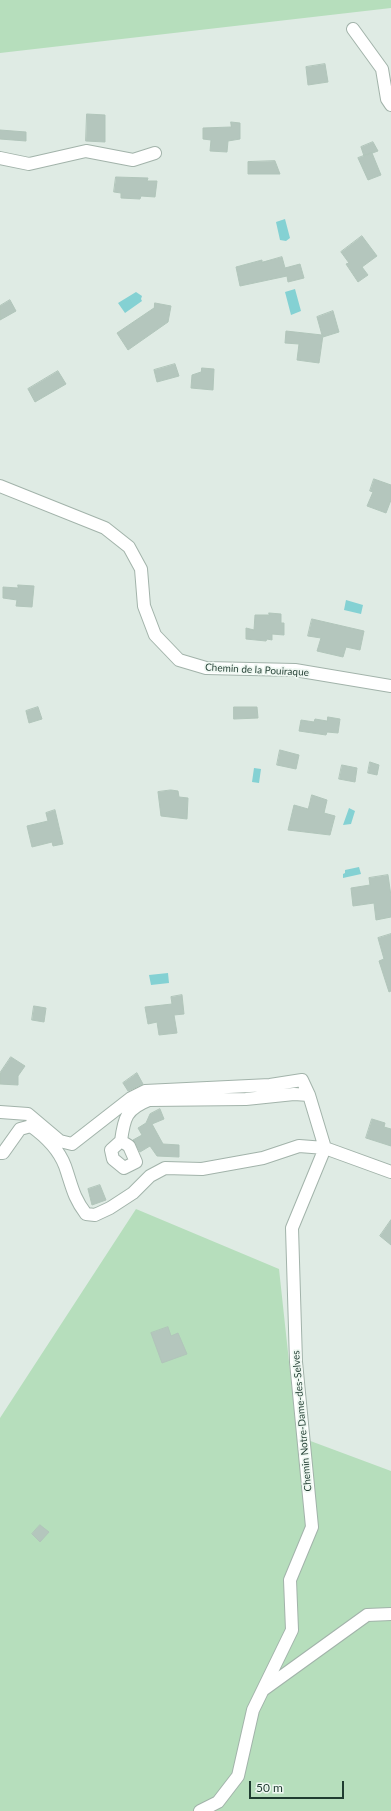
<!DOCTYPE html>
<html>
<head>
<meta charset="utf-8">
<style>
  body { margin:0 }
  #map { position:relative; width:391px; height:1811px; overflow:hidden; background:#dfebe4; font-family:Lato,sans-serif }
  canvas { display:block }
  .scale { position:absolute; left:249px; top:1781px; width:95px; height:18px; box-sizing:border-box; border:2px solid #1f3c30; border-top:0; padding-left:5px; font-size:12px; line-height:14px; white-space:nowrap; color:#1f3c30; -webkit-text-stroke:3px #eff8f2; paint-order:stroke }
</style>
</head>
<body>
<div id="map">
<canvas width="391" height="1811"></canvas>
<div class="scale">50 m</div>
</div>
<script>
const ctx = document.querySelector('canvas').getContext('2d');
ctx.lineJoin = 'round';
function fillPath(path, color) {
  ctx.fillStyle = color;
  ctx.fill(path, 'evenodd');
}
function strokePath(path, color, width, dash) {
  ctx.strokeStyle = color;
  ctx.lineWidth = width;
  ctx.lineCap = dash ? 'butt' : 'round';
  ctx.setLineDash(dash || []);
  ctx.stroke(path);
}
function write(font, color, halo, rows, align = 'center') {
  ctx.font = font + ' Lato,sans-serif';
  ctx.lineWidth = 3.5;
  ctx.setLineDash([]);
  ctx.textBaseline = 'middle';
  ctx.strokeStyle = halo;
  ctx.fillStyle = color;
  for (const [text, x, y, turn = 0] of rows) {
    ctx.save();
    ctx.translate(x, y);
    ctx.rotate((+turn || 0) * Math.PI / 180);
    ctx.textAlign = isNaN(turn) ? turn : align;
    if (halo) ctx.strokeText(text, 0, 0);
    ctx.fillText(text, 0, 0);
    ctx.restore();
  }
}
const green = new Path2D(`
  M0,0H391V8L0,53Z
  M136,1209L279,1269L297,1436L391,1471V1811H0V1418Z`);
const water = new Path2D(`
  M285,219L290,238L286,241L280,240L276,222Z
  M295,289L301,311L291,315L285,292Z
  M136,292L142,296L141,299L142,301L125,313L118,303Z
  M346,600L363,605L361,614L344,610Z
  M254,768L261,769L259,783L252,782Z
  M349,808L355,811L351,824L343,825Z
  M359,867L361,874L343,878V874L345,873V870Z
  M168,973L169,983L151,985L149,975Z`);
const building = new Path2D(`
  M325,64L328,82L308,85L306,67Z
  M87,114L105,115V142L86,141Z
  M231,122L240,123V139L228,141L227,152L210,151L211,140L203,139V128L231,127Z
  M0,130L26,132V141L0,139Z
  M373,142L378,151L364,156L361,147Z
  M372,153L381,175L368,180L358,158Z
  M275,161L280,174H248V162Z
  M116,177L148,178L147,181H157L155,197L141,196L140,199L121,198V193L114,192Z
  M362,236L377,256L362,267L368,275L358,282L346,264L349,263L341,252Z
  M282,257L285,268L300,264L304,278L288,282L287,276L240,286L236,267L262,260V262Z
  M10,300L16,311L0,320V306Z
  M155,303L171,306L168,322L128,350L117,333L154,308Z
  M333,311L339,332L323,337V335L319,363L297,360L299,344L285,343L286,331L322,335L317,317Z
  M175,364L179,376L157,382L154,370Z
  M202,368L214,369L213,390L191,388L192,375L201,372Z
  M58,371L66,384L35,402L28,389Z
  M374,479L391,485V500L386,513L367,506L373,492L370,491Z
  M18,585L34,586L32,607L16,606L17,600L3,598V587L18,588Z
  M269,613L281,614V623H284V635L272,634V640L267,639L266,641L246,639V628L254,630L255,615H269Z
  M312,619L364,631L360,650L346,647L343,657L317,651L321,638L308,636Z
  M38,707L42,719L29,723L26,711Z
  M234,707H257L258,718L234,719Z
  M328,717L340,719L338,733L327,732L326,735L299,731L301,720L314,722L315,719L327,721Z
  M280,750L299,755L296,769L277,765Z
  M370,762L379,765L377,775L368,773Z
  M342,765L357,768L355,782L339,779Z
  M171,790L178,791L179,797L188,798L187,819L161,816L158,792Z
  M312,795L327,800L324,813L335,816L330,835L288,830L294,805L308,809Z
  M55,810L63,844L53,846L52,842L32,847L27,826L48,821L46,813Z
  M388,875L391,896V917L376,920L374,903L353,906L351,888L370,885L369,878Z
  M391,934V991L389,992L379,961L384,959L378,938Z
  M182,995L184,1014L174,1015L177,1033L159,1035L157,1022L148,1024L145,1007L172,1004L171,997Z
  M34,1006L46,1008L44,1022L32,1020Z
  M11,1057L25,1066L18,1076V1085L0,1084V1073Z
  M137,1073L143,1084L128,1091L123,1083Z
  M160,1109L164,1119L152,1124L163,1144L179,1145V1157L157,1156L150,1146L140,1152L133,1140L142,1135L138,1128L146,1123L150,1114Z
  M372,1119L385,1123L384,1127L391,1129V1146L366,1138Z
  M100,1185L106,1200L92,1205L88,1189Z
  M391,1220V1245L380,1236Z
  M168,1327L171,1336L178,1333L187,1354L162,1363L151,1333Z
  M40,1525L49,1532L40,1542L32,1534Z`);
const minor = new Path2D(`
  M353,29L382,69L387,99L391,105
  M0,158L29,164L86,151L133,160L155,153
  M0,486L105,528L129,547L141,569L144,606L155,635L179,660L206,668L295,670L391,686
  M0,1112L28,1114L60,1141L72,1144L131,1098L145,1091L270,1085L302,1080L309,1095L325,1148L299,1146L263,1158L202,1169L165,1168L150,1176L133,1193L110,1208L95,1215L86,1214C73,1197 72,1186 65,1166C59,1150 45,1136 31,1126L20,1129L3,1153H0
  M121,1141L129,1146L136,1162L124,1168L113,1159L111,1150L121,1141C124,1118 126,1109 149,1100L246,1099L294,1094L309,1095
  M263,1690L367,1615L391,1614
  M200,1811L218,1802L238,1776L253,1710L292,1630L290,1580L312,1527L296,1362L292,1228L325,1148L391,1172`);
const streetNames = [
  ["Chemin de la Pouiraque",257,670,3],
  ["Chemin Notre-Dame-des-Selves",302,1421,-95]
];
fillPath(green, '#b6debc');
fillPath(water, '#84d1d3');
fillPath(building, '#b4c6bd');
strokePath(building, '#b1c5ba', 1);
strokePath(minor, '#a2b3aa', 14);
strokePath(minor, '#fff', 12);
write('10px', '#1f3c30', '#eff8f2', streetNames);
</script>
</body>
</html>
